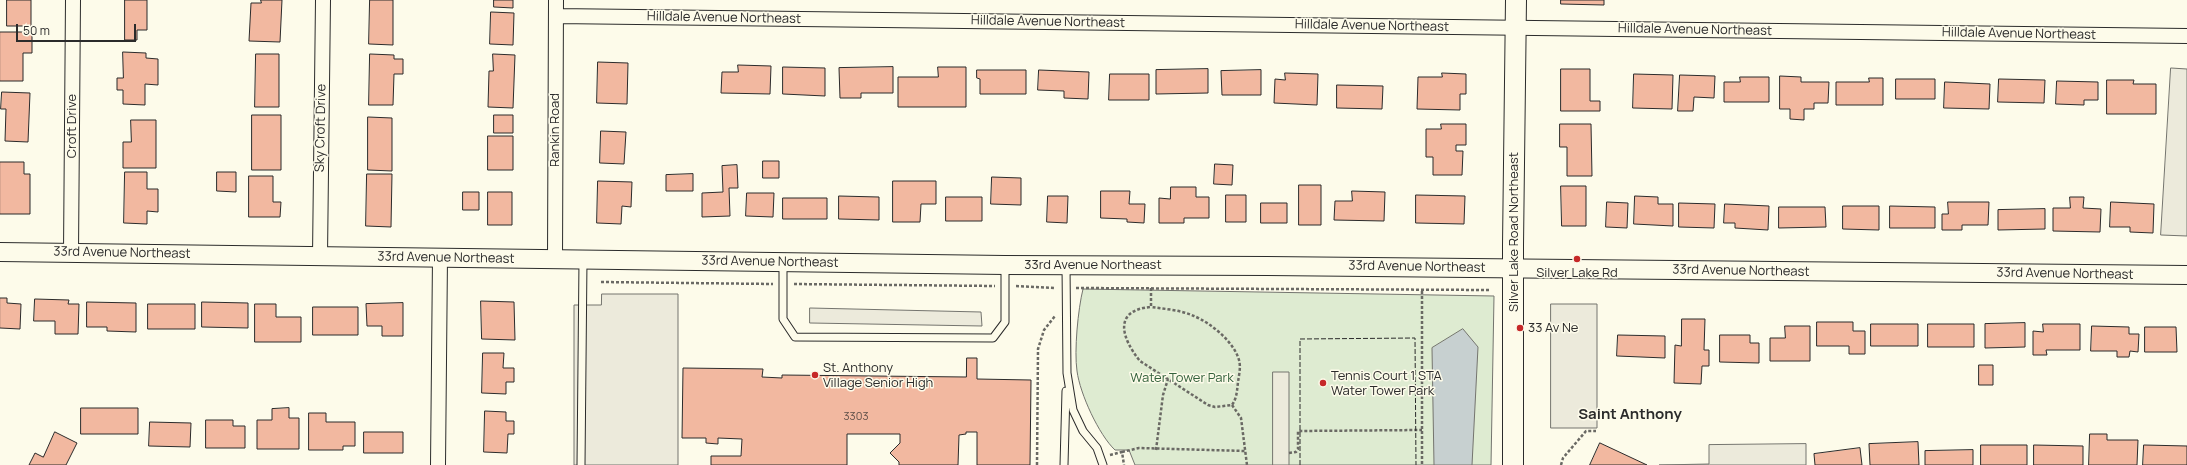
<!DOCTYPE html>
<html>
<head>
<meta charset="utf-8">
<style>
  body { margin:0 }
  #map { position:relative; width:2187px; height:465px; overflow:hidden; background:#fdfbea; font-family:Manrope,sans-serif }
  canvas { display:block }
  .scale { position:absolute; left:16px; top:24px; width:120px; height:18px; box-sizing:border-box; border:2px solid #2b2b2b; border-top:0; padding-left:5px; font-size:12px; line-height:14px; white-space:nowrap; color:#2b2b2b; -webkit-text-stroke:3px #fdfbea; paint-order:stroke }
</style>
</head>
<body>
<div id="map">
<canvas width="2187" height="465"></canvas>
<div class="scale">50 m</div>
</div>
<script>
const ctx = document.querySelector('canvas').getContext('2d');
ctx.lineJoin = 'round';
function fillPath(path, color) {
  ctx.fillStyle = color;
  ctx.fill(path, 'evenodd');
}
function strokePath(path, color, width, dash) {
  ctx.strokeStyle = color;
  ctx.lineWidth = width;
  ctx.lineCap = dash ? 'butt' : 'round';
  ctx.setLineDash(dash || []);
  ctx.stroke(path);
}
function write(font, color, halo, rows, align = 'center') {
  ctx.font = font + ' Manrope,sans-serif';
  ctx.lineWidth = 3;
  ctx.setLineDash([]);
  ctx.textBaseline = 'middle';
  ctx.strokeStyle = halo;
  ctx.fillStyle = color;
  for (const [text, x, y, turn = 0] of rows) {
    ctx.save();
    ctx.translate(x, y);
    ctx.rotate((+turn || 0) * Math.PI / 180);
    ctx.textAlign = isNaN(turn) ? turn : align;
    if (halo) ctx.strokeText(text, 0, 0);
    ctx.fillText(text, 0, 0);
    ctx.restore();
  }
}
const green = new Path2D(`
  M1083,289L1494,296L1491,465H1135L1129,450H1115C1099,435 1080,394 1077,371C1074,351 1078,309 1083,289Z`);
const parking = new Path2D(`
  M2171,68L2187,69V236L2161,235Z
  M602,294H678V465H574V305H601Z
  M1551,304H1597V428H1551Z
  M810,308L981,312L982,326L810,323Z
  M1273,372H1289V465H1273Z
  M1806,444V465H1659L1709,464V445Z`);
const water = new Path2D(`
  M1463,329L1478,347L1472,465H1434L1432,348Z`);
const building = new Path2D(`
  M7,0H31V26H7Z
  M125,0H147V30H137V40H125Z
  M261,0H282L280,42L249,41L251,3H261Z
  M370,0H393V45L369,44Z
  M494,0H513V8L494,7Z
  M1561,0H1604V5L1561,4Z
  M491,12L514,13L513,45L490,44Z
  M0,32H32V53H23V81H0Z
  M123,52L146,53V58L158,59V85L145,84V105L123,104V90H117V78H123Z
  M256,54H279V107H255Z
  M370,54L394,55V59H403V74H394L393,105H369Z
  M493,54L515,55L513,108L488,107L489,71H493Z
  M598,62L628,63L627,104L597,103Z
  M738,65L771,66L770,94L721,93L722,72H738Z
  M783,67L825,68V96L783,94Z
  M893,67V93H861V98H840L839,68Z
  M938,67H966V107H898V77H938Z
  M1208,69V93L1156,94V70Z
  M1561,69H1590V101H1600V111H1561Z
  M977,70H1026V94H980V79L977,78Z
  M1039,70L1089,72L1088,99L1064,98V91L1038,90Z
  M1261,70V95H1222L1221,71Z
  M1285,73L1318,74L1317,105L1274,103L1275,79L1285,80Z
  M1442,73L1466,74V94H1460V110L1417,109L1418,77H1442Z
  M1110,74H1149V100H1109Z
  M1634,74L1673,75L1672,109L1633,108Z
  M1680,75L1715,76L1714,98L1694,97L1693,111H1678Z
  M1780,76L1801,77V82H1829L1828,103H1814V109H1804V120L1790,119V109H1780Z
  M1740,77H1769V102H1724V82H1740Z
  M1869,78H1883V105H1836V82H1869Z
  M1896,79H1935V99H1896Z
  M1999,79L2045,80L2044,103L1998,102Z
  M2107,80H2134L2133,84H2156V114H2107Z
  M2057,81L2098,82V100H2084V105L2056,104Z
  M1945,82L1990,84L1989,109L1944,108Z
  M1337,85L1383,86L1382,109L1337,108Z
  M2,92L30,93L28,142L5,141L6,109H1Z
  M252,115H281V170H252Z
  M494,115H513V133H494Z
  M368,117L392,118V171L368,170Z
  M131,120H156V168H123V142H131Z
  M1441,124H1466V145H1456V151H1463L1462,175H1433V157H1426V129H1441Z
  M1560,124H1591L1592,176H1567V147H1560Z
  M601,131L626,132L624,164L600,163Z
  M488,136H513V170H488Z
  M763,161H779V178H763Z
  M0,162H24V174H30V214H0Z
  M1215,164L1233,165L1232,185L1214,184Z
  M737,165L738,188H729L730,216L702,217V193L723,192L722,166Z
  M125,172H147V189H158V212L147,211V224L124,223Z
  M217,172H236V192L217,191Z
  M367,174H392L391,227L366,226Z
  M693,174V191H666V175Z
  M249,176H273V202H281L280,217H249Z
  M992,177L1021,178V205L991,204Z
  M598,181L632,182L631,207L622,206L621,224L597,223Z
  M893,181H936V204H921L920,222H893Z
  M1299,185H1321V225H1299Z
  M1561,186H1586V226H1562Z
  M1171,187H1196V197H1209V218H1184V223H1159V198L1170,199Z
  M1101,191H1130L1129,204H1145L1144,223L1127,222V219L1101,218Z
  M1352,191L1385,192L1384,221L1334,220L1335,201H1352Z
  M463,192H479V210H463Z
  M488,192H512V225H488Z
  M747,193H774L773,217L746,216Z
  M1226,195H1246V222H1226Z
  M1416,195L1465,196L1464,224L1416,223Z
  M839,196L879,197V220L839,219Z
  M1048,196H1068L1067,223L1047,222Z
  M1635,196L1658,197V204H1673V226L1634,224Z
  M946,197H982V221H946Z
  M2070,197H2084L2083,208L2101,209L2100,232L2053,231V208H2070Z
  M783,198H827V219H783Z
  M1607,202L1628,203L1627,228L1606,227Z
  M1948,202H1989L1988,225H1962V230H1942V214H1948Z
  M2111,202L2154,204L2153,233L2130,232V227H2110Z
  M1261,203H1287V223H1261Z
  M1679,203L1715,204L1714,228L1679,227Z
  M1725,204L1769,206L1768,230L1735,228V223H1724Z
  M1843,206H1879V230L1843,229Z
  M1890,206L1935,207V228H1890Z
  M1779,207H1825L1826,227L1779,228Z
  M2045,209V229L1998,230V210Z
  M0,298H7V303L21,304L20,329L0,328Z
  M35,299L69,300L68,304H79L78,334H55V321H34Z
  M481,301L514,302L515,340L482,339Z
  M87,302L136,303V332L107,331V327H87Z
  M202,302L248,303V328L202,327Z
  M403,303V336H382V326H367L366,304Z
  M148,304H195V329H148Z
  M255,304H276V317H301V342H255Z
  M313,307H358V335H313Z
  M1682,319H1705L1704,350H1709V366H1702L1701,384L1674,383L1675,345L1681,346Z
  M1817,322H1853V331H1865V354H1849V346H1817Z
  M2025,323V347L1985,348V324Z
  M1871,324H1918V346H1871Z
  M1928,324H1974V347H1928Z
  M2043,324H2080V350H2046L2047,355H2033V331L2043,332Z
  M1785,326H1810V361H1770V338H1785Z
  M2092,326L2129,327V334H2139L2138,352L2130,351L2129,357H2117V351H2091Z
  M2145,327H2176L2177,352H2145Z
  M1618,335L1665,336V358L1617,356Z
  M1720,335H1750V343H1759V363L1720,362Z
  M483,353H504L503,368H514V382H506V394L482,393Z
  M967,358H977V379L1031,380L1030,465H977V432H966V434L959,435L958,465H899V462L890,453L900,443V434H847V465H711V456H741L742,439L718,438V444L706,443V438H682L683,368L763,369L762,377L782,378V375L966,377Z
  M1979,365H1993V385H1979Z
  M81,408H138V434H81Z
  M289,408V418H299V449H257V420H272V409Z
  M485,411L506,412V421H514V434H508L507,453L484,452Z
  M309,413H326V422H355V446H343V450H309Z
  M206,420H233V426H245V448H206Z
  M150,422L191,423L190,447L149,446Z
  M55,432L77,443L66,465H29L35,453L43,457Z
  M364,432H403V453H364Z
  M2090,434H2107V440H2138L2137,465H2089Z
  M1918,442L1919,465H1870L1869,444Z
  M1600,443L1647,465H1590Z
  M1981,445H2027V465H1981Z
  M2034,445L2083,446V465H2034Z
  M2144,445L2187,446V465H2143Z
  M1860,448L1862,465H1815L1814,454Z
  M1973,450V465H1925V451Z`);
const path = new Path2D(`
  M601,282L773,284
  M794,284L995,286
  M1016,286L1055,288
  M1076,288L1490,290
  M1151,288V307C1112,310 1122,339 1140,361L1208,405L1215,407L1232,405C1237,398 1237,390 1238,382C1239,375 1241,367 1239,360C1234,342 1211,323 1194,316C1181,310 1165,309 1151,307
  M1422,291V465
  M1232,405L1241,418L1247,465
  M1156,450L1163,395L1168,379
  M1122,452L1139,448L1245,451
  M1289,453L1296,452L1298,449V431L1422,430
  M1110,455L1122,452L1124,465
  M1037,465L1038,349L1044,330L1055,316
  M1561,465L1563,458L1586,431H1596`);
const service = new Path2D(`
  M783,262V319L795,337L993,338L1005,322V265
  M1066,265L1067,373L1073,410L1083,431L1097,448L1103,465
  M581,465L583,260
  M1064,465L1066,391`);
const minor = new Path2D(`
  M556,16L2187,36
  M71,252L73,0
  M320,256L323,0
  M555,260L556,0
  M438,465L440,257`);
const tertiary = new Path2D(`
  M0,252L1005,265L1267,266L2187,275`);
const secondary = new Path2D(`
  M1513,465V245L1516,0`);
const fence = new Path2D(`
  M1300,465V339L1415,338L1416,465`);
const markers = [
  [1577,259,4,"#c62828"],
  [1520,328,4,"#c62828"],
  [815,375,4,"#c62828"],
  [1323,383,4,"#c62828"]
];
const numberNames = [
  ["3303",856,417]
];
const streetNames = [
  ["Hilldale Avenue Northeast",724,18,1],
  ["Hilldale Avenue Northeast",1048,22,1],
  ["Hilldale Avenue Northeast",1372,26,1],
  ["Hilldale Avenue Northeast",1695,30,1],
  ["Hilldale Avenue Northeast",2019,34,1],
  ["Croft Drive",72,126,-90],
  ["Sky Croft Drive",321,128,-89],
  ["Rankin Road",555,130,-90],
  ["Silver Lake Road Northeast",1514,232,-90],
  ["33rd Avenue Northeast",122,253,1],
  ["33rd Avenue Northeast",446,258,1],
  ["33rd Avenue Northeast",770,262,1],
  ["33rd Avenue Northeast",1093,265],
  ["33rd Avenue Northeast",1417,267,1],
  ["33rd Avenue Northeast",1741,271,1],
  ["33rd Avenue Northeast",2065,274,1]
];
const poiNames = [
  ["Silver Lake Rd",1577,273,"center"],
  ["33 Av Ne",1528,328],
  ["St. Anthony",823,368],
  ["Village Senior High",823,383],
  ["Tennis Court 1 STA",1331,376],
  ["Water Tower Park",1331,391]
];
const parkNames = [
  ["Water Tower Park",1182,378]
];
const quarterNames = [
  ["Saint Anthony",1630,415]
];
fillPath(green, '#deebd1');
strokePath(green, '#74746e', 1);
fillPath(parking, '#eceadb');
strokePath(parking, '#74746e', 1);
fillPath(water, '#c7d0d0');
strokePath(water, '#74746e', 1);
fillPath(building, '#f2b8a0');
strokePath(building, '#2b2b2b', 1);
strokePath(service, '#2b2b2b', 9);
strokePath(minor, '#2b2b2b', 16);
strokePath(tertiary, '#2b2b2b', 20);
strokePath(secondary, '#2b2b2b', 22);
strokePath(path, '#6a6964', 2.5, [3, 2]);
strokePath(service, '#fdfbea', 7);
strokePath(minor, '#fdfbea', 14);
strokePath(tertiary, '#fdfbea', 18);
strokePath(secondary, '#fdfbea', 20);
strokePath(fence, '#2b2b2b', 1, [5, 2]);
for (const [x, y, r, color] of markers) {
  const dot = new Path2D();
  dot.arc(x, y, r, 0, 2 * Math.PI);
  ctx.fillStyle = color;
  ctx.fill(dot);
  strokePath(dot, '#fdfbea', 1.5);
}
write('11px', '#5d4e48', null, numberNames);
write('13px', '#2b2b2b', '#fdfbea', streetNames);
write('13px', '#2b2b2b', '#fdfbea', poiNames, 'left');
write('13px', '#34623c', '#fdfbea', parkNames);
write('bold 15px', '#2b2b2b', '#fdfbea', quarterNames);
</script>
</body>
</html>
